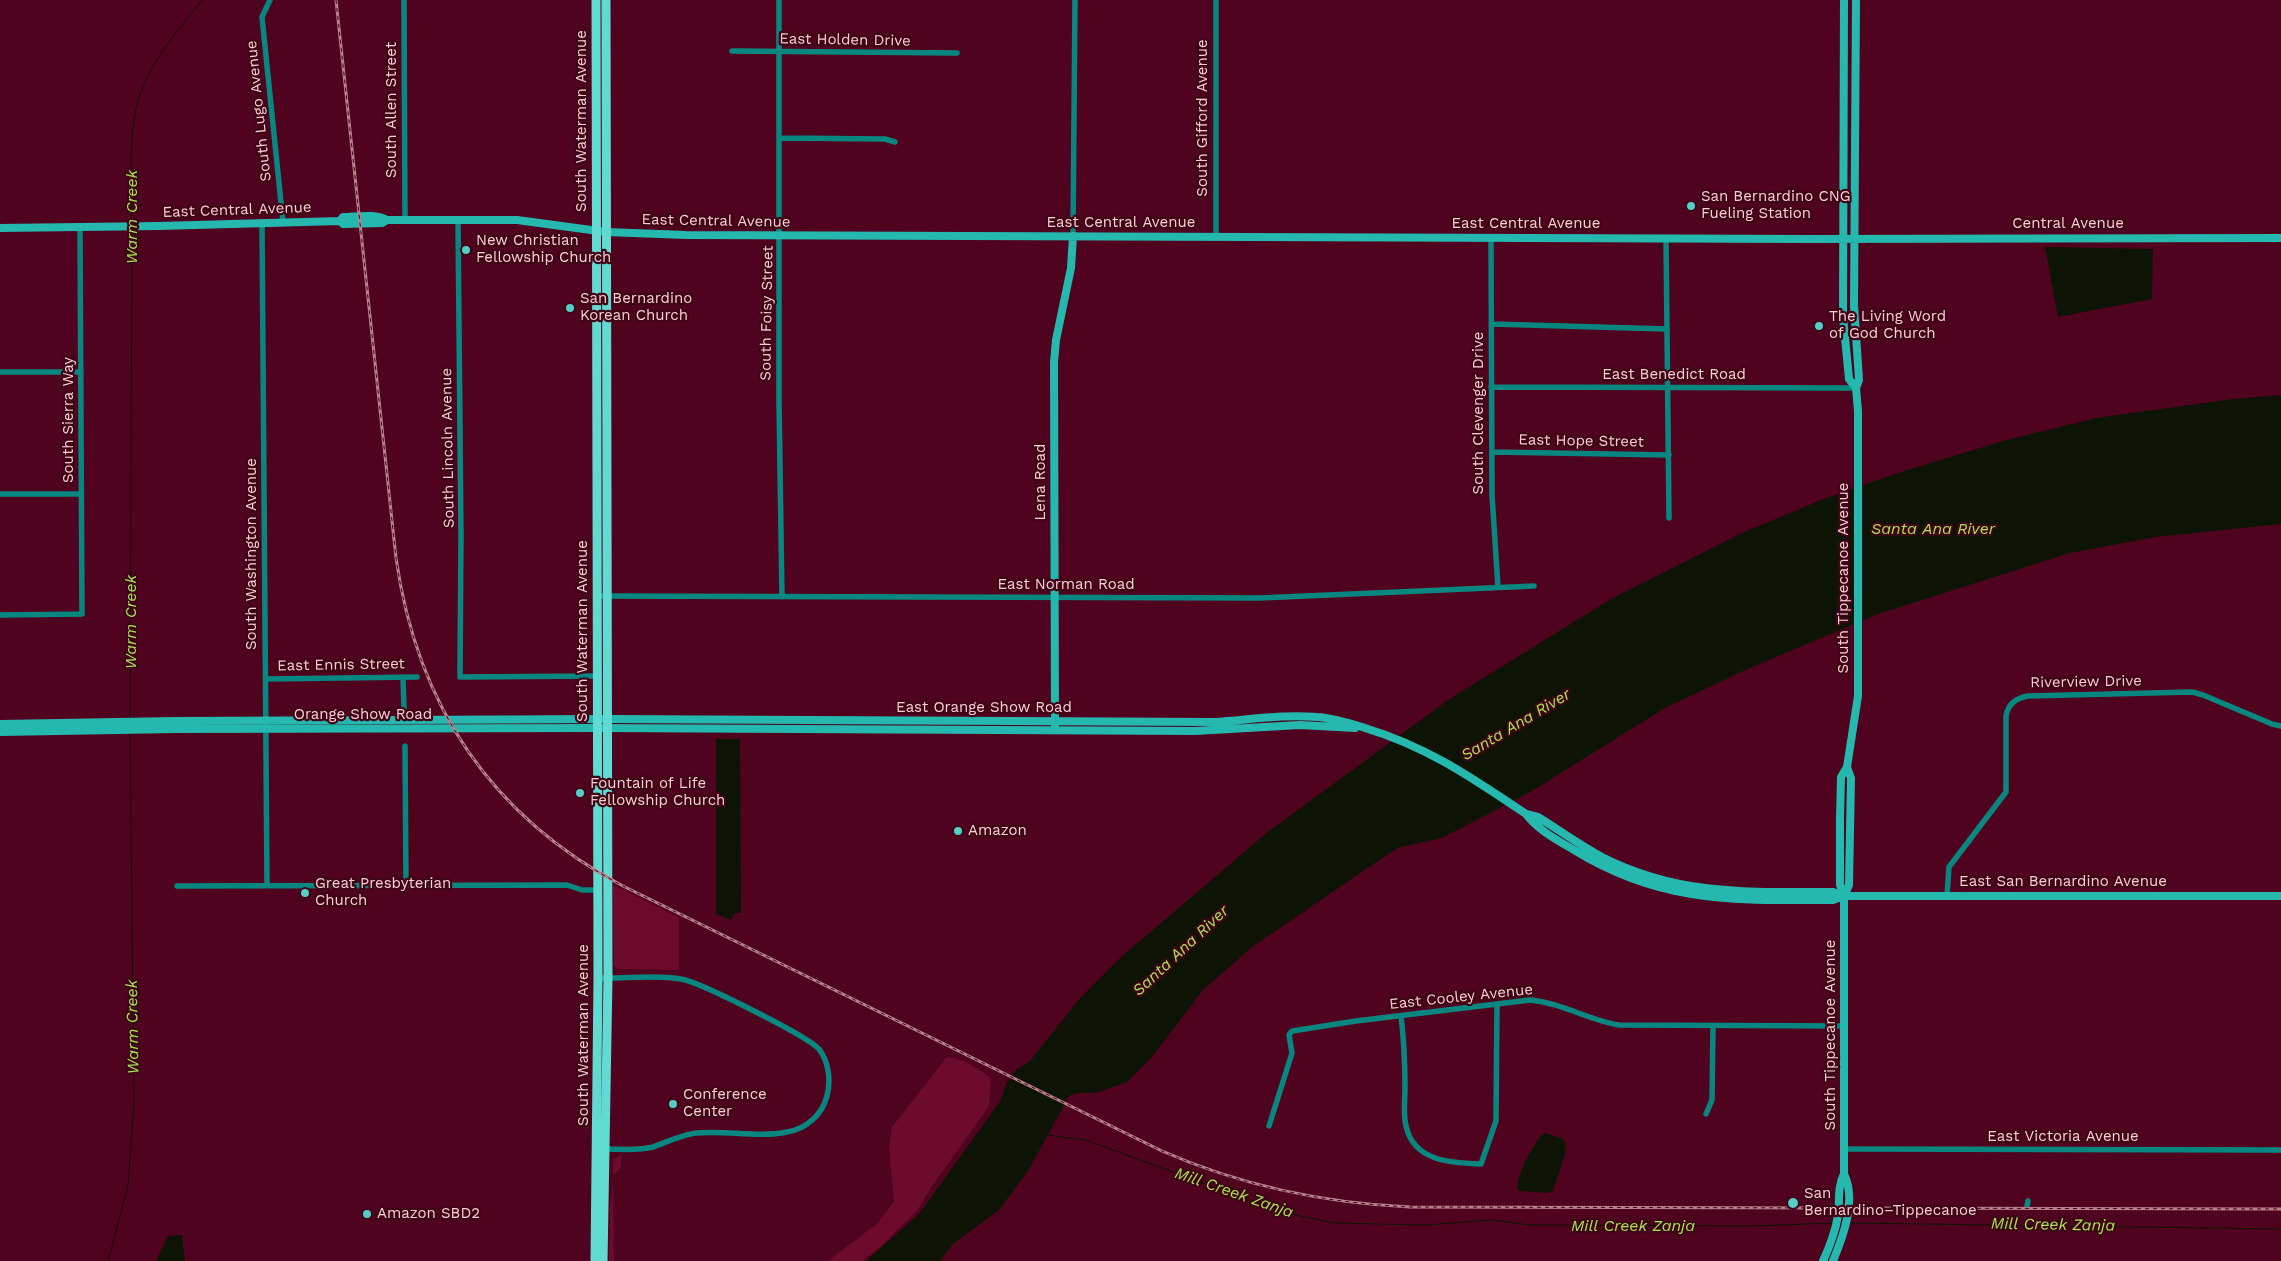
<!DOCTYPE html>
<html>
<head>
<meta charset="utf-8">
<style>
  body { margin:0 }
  canvas { display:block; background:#4f031e }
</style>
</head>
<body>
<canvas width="2281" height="1261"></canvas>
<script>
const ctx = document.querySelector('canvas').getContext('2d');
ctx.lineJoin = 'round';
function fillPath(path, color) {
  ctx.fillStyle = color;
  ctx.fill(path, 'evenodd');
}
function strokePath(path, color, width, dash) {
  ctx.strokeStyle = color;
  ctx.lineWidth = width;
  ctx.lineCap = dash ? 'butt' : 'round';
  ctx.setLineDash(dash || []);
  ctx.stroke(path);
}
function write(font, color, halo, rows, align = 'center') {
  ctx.font = font + ' "Work Sans",sans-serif';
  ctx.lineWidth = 4.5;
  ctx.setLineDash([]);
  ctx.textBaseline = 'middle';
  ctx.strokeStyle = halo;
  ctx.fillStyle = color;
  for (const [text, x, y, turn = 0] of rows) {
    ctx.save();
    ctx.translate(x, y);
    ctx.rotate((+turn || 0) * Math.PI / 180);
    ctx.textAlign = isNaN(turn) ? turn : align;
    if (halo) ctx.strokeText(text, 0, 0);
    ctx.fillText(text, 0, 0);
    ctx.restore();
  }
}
const green = new Path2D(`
  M613,885L679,918V970L618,969L614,965Z
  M947,1057C964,1059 977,1068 991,1078L989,1106L930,1189L917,1211L880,1247L862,1261H828L878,1223L894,1201L889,1148L892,1127Z
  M621,1155V1167L615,1174H613V1159H615Z
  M613,1182L614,1261H609L610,1208Z`);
const water = new Path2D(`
  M2045,247L2153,249L2152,299L2058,317Z
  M2281,395V524L2156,537L2070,553L1878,614L1743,671L1665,708L1532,791L1442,838L1397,848L1252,947L1203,990L1152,1057L1127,1082L1096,1093H1077L1069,1096L1028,1171L999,1210L953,1244L940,1261H866L919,1214L1001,1100L1006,1084L1016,1070L1030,1061L1081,997L1121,957L1269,831L1451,698L1611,599L1744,532L1821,500L1901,472L2003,441L2096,418L2233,399Z
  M716,739H740L741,913H735L731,920L716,914Z
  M1545,1133L1561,1138L1565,1141L1566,1152L1553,1190L1549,1193L1520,1191L1517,1188C1519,1168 1531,1151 1541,1135Z
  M182,1235L185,1261H156L168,1236Z`);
const stream = new Path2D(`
  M132,222C132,183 128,142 137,104C147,65 178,30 202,0
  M130,719L132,228
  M1047,1135L1086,1140L1282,1212L1334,1223L1425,1225L1492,1220L1530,1225L1754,1226L1833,1223
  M1849,1223L2281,1229
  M108,1261L128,1186L134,1103L130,733`);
const street = new Path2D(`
  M270,0L262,17L283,222
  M404,0L405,220
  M779,0V401L782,597
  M1216,0V237
  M732,51L957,53
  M779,138L885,139L895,142
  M458,220L461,536L460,677L597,676
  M262,222L267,885
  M1073,236L1075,0
  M1491,238L1492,495L1498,587
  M1666,238L1669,518
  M1492,324L1667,329
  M0,372H81
  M1491,387L1856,388
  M1492,452L1669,455
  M0,494H81
  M597,596L1260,598L1534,586
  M0,615L82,614L80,227
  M403,677L404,708
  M266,679L417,677
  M405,746L406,886
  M177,886L567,885L582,890H597
  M1947,896L1949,867L2006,792V716C2008,704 2016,698 2028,696L2192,692L2203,695L2272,724L2281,726
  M598,978C625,979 655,974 681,979C700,982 807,1036 819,1049C829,1062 831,1081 827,1096C822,1115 806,1129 787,1132C758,1138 726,1130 696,1133C681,1135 667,1142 653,1147C638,1151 620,1149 604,1149
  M1401,1016C1404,1040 1405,1064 1405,1088C1405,1101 1403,1114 1406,1126C1414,1162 1452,1163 1481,1164L1496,1121L1497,1004
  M1706,1114L1712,1100L1713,1026
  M1269,1126L1292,1053L1289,1035L1292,1031L1356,1021L1530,1000C1562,1003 1588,1020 1619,1025L1844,1026
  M1844,1149L2281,1150
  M2027,1206L2028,1201`);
const secondary = new Path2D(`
  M340,221L343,217C356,217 375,213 387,220H517L606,232L686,235L1810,239L2281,238
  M0,228L159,226L340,221L343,224L382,223L387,220
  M1856,388L1859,380L1854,305L1856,0
  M0,724L177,721L607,719L1214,722C1248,720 1283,714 1317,717C1334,718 1349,723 1365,728C1428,747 1472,778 1526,814L1538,817C1559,830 1580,845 1602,857C1679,896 1749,892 1833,892L1844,896H2281
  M1055,725L1054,362L1056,340L1071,268L1073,236
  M0,732L176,729L597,728L1195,731L1300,725L1355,728
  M1526,814C1538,830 1557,840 1574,850C1662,904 1735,900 1833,900L1844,896
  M1844,896L1849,885L1851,778L1847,767
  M1823,1261C1830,1246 1835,1232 1838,1216C1840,1202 1837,1187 1844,1174V896L1840,885V818L1841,777L1847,767L1858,696V411L1856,388L1849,379L1843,317L1844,0
  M1833,1261C1843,1237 1857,1200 1844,1174`);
const primary = new Path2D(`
  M595,1261L598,978L596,0
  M603,1261L608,978L606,0`);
const rail = new Path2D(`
  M336,0L396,558C417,705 491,816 623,886L1162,1151C1242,1186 1323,1203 1410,1207L2281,1209`);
const markers = [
  [1691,206,5,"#55cec5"],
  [466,250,5,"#55cec5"],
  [570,308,5,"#55cec5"],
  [1819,326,5,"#55cec5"],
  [580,793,5,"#55cec5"],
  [958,831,5,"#55cec5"],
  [305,893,5,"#55cec5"],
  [673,1104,5,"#55cec5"],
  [1793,1203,6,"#55cec5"],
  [367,1214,5,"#55cec5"]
];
const streetNames = [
  ["East Holden Drive",845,40,1],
  ["South Allen Street",392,110,-90],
  ["South Lugo Avenue",259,111,-96],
  ["South Gifford Avenue",1203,118,-90],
  ["South Waterman Avenue",582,121,-90],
  ["East Central Avenue",237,210,-2],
  ["East Central Avenue",716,221,1],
  ["East Central Avenue",1121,223],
  ["East Central Avenue",1526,224],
  ["Central Avenue",2068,224],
  ["South Foisy Street",767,313,-89],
  ["East Benedict Road",1674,375],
  ["South Clevenger Drive",1479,413,-90],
  ["South Sierra Way",69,420,-90],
  ["East Hope Street",1581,441,1],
  ["South Lincoln Avenue",448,448,-91],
  ["Lena Road",1041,482,-90],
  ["South Washington Avenue",252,554,-90],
  ["South Tippecanoe Avenue",1844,578,-90],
  ["East Norman Road",1066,585],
  ["South Waterman Avenue",583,631,-90],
  ["East Ennis Street",341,665,-1],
  ["Riverview Drive",2086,682,-1],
  ["East Orange Show Road",984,708],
  ["Orange Show Road",363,715],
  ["East San Bernardino Avenue",2063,882],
  ["East Cooley Avenue",1461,997,-6],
  ["South Waterman Avenue",584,1035,-90],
  ["South Tippecanoe Avenue",1831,1035,-90],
  ["East Victoria Avenue",2063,1137]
];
const poiNames = [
  ["San Bernardino CNG",1701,197],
  ["Fueling Station",1701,214],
  ["New Christian",476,241],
  ["Fellowship Church",476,258],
  ["San Bernardino",580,299],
  ["Korean Church",580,316],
  ["The Living Word",1829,317],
  ["of God Church",1829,334],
  ["Fountain of Life",590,784],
  ["Fellowship Church",590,801],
  ["Amazon",968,831],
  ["Great Presbyterian",315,884],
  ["Church",315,901],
  ["Conference",683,1095],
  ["Center",683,1112],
  ["San",1804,1194],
  ["Bernardino–Tippecanoe",1804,1211],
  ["Amazon SBD2",377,1214]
];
const waterNames = [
  ["Warm Creek",132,217,-90],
  ["Santa Ana River",1933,529],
  ["Warm Creek",131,622,-90],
  ["Santa Ana River",1516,725,-31],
  ["Santa Ana River",1181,951,-43],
  ["Warm Creek",133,1027,-91],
  ["Mill Creek Zanja",1234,1193,19],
  ["Mill Creek Zanja",2053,1225,1],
  ["Mill Creek Zanja",1633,1226]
];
fillPath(green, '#6c0b2c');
fillPath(water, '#0d1405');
strokePath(stream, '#0d1405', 1);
strokePath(street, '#088780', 5.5);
strokePath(secondary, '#24b8af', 8);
strokePath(primary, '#61dad1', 9);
strokePath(rail, '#ba808e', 3);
strokePath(rail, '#3d0516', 1, [4]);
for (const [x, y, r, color] of markers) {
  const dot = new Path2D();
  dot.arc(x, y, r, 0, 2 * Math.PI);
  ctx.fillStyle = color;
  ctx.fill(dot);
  strokePath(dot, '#3d0516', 2);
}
write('15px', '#fcced4', '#3d0516', streetNames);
write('15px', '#fcced4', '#3d0516', poiNames, 'left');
write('italic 16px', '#a9e352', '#3d0516', waterNames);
</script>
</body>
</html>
